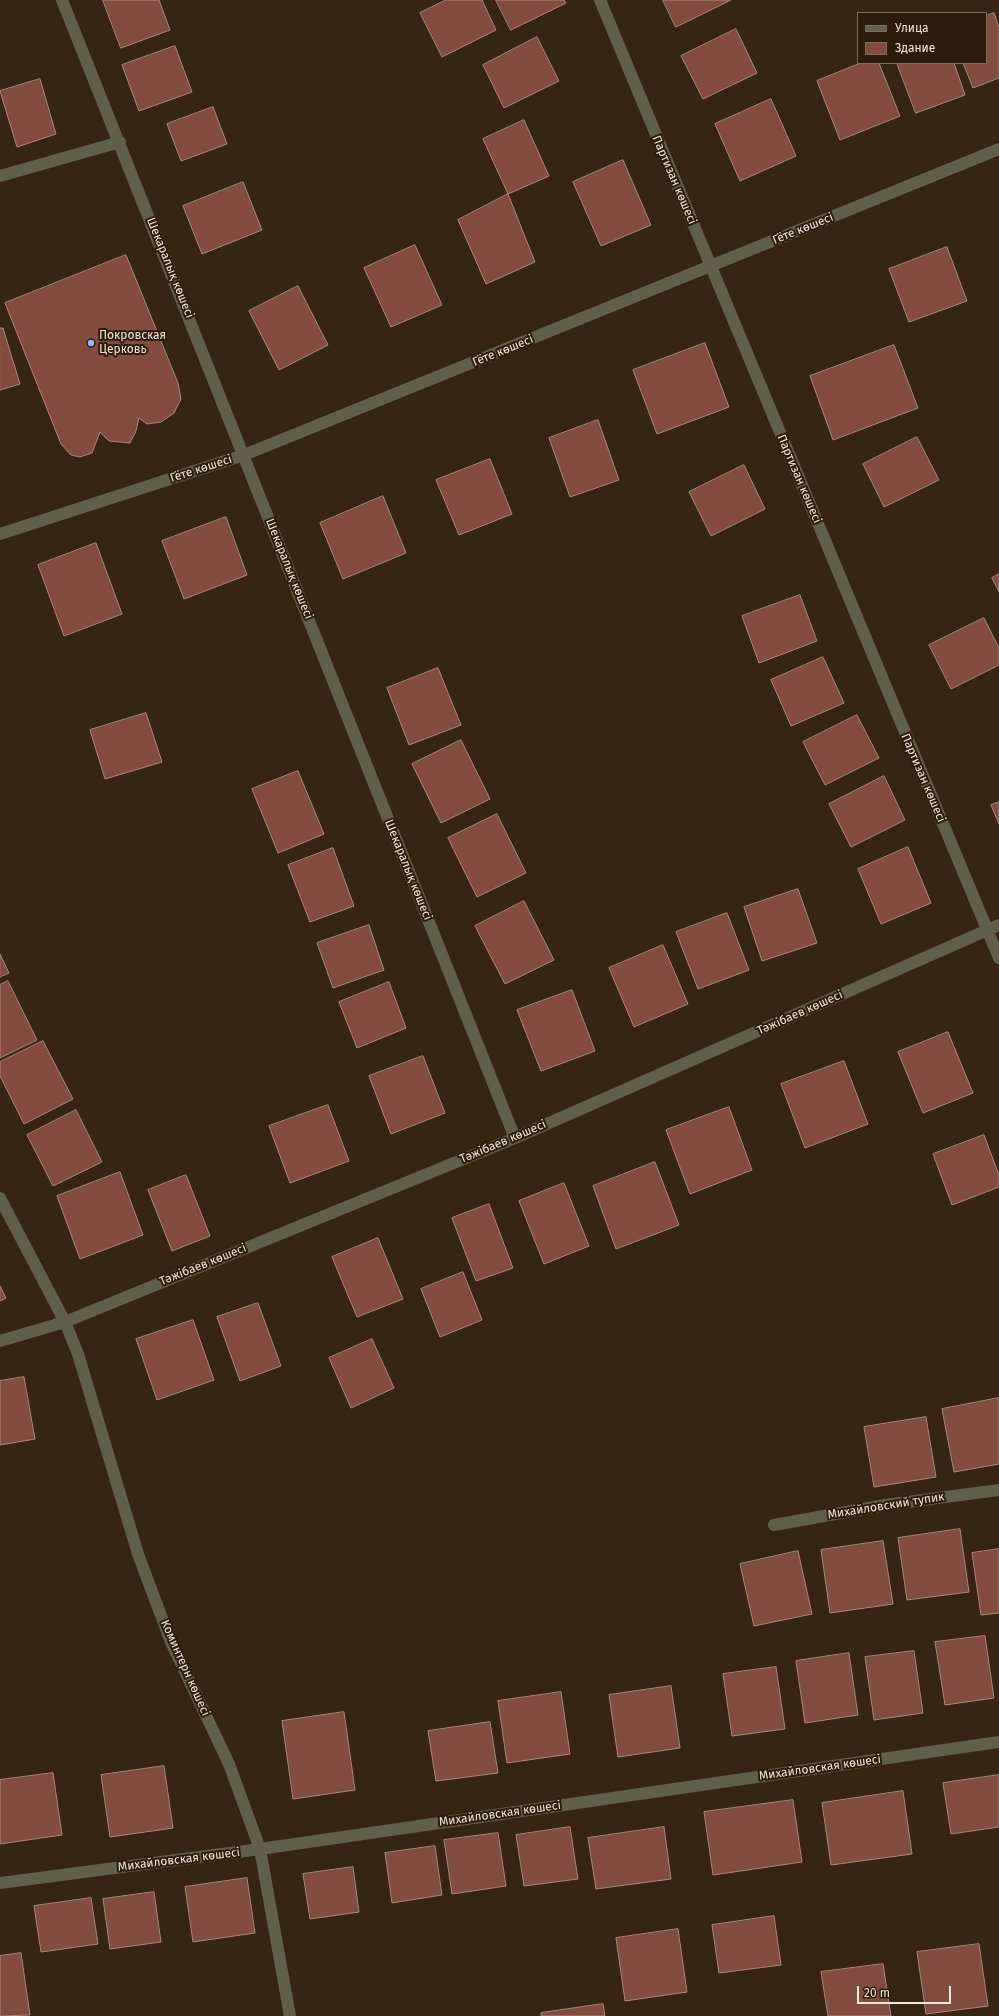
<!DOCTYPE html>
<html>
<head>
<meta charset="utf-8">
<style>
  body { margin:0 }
  #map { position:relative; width:999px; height:2016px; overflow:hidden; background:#362511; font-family:"Fira Sans",sans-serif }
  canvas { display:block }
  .legend { position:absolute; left:857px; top:12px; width:130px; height:52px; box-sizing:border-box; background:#2c1b08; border:1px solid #7c6d5d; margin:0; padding:5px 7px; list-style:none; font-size:12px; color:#f3e8dc }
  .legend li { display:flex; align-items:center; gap:8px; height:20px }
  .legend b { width:20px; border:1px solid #7c6d5d }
  .scale { position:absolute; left:857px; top:1986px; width:94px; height:18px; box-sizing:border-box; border:2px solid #f3e8dc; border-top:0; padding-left:5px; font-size:12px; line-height:14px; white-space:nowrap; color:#f3e8dc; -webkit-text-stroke:3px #2c1b08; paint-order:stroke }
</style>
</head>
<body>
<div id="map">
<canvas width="999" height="2016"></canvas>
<ul class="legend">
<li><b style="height:5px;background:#615f48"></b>Улица</li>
<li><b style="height:11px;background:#824c3e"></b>Здание</li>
</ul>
<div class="scale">20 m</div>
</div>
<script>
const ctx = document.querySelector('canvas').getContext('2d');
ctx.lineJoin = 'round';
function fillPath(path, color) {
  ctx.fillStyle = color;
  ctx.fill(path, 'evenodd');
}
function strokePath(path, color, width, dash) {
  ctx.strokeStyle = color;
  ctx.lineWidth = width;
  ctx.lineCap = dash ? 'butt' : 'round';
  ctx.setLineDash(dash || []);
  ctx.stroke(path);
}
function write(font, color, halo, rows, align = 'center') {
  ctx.font = font + ' "Fira Sans",sans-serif';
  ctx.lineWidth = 4;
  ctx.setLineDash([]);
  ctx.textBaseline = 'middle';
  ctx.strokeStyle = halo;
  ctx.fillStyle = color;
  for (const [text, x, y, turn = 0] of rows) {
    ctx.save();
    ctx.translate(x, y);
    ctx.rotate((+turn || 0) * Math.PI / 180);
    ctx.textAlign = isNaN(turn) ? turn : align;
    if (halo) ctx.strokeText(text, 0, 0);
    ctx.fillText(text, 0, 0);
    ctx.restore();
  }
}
const building = new Path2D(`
  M103,0H159L170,30L121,48Z
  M446,0H482L496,30L442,57L420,13Z
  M496,0H564L566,3L511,30Z
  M663,0H731L676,27Z
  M994,13L999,27V78L973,88L963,63H986V16Z
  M736,29L757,73L703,99L681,56Z
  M537,37L559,81L504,108L483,65Z
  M175,46L192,92L139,111L122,65Z
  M861,63H879L900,116L840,140L817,81Z
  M897,63H954L965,95L916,113Z
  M40,79L56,134L17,147L0,91Z
  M771,99L796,156L740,181L715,124Z
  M213,107L227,144L181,161L167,124Z
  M524,120L549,176L508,194L483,139Z
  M623,160L651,225L601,246L573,182Z
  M243,182L262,230L202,254L183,206Z
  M508,194L535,262L486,284L458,220Z
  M415,245L442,305L391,327L364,268Z
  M947,247L967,301L909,322L889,269Z
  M126,255L178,383L181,399L174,413L161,422L147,424L139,418L136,431L130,443L109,441L100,432L92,453L80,457L71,455L61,444L5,303Z
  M298,286L328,345L279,370L249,311Z
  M0,328H3L20,384L0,390Z
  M705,343L729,407L657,434L633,370Z
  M894,345L918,408L833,440L810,376Z
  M598,420L619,480L570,497L549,438Z
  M917,437L939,480L884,507L863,464Z
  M490,459L512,514L459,535L436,480Z
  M744,465L765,509L711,536L689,492Z
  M383,496L406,553L343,579L320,523Z
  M226,517L247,575L184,599L162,541Z
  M96,543L122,614L64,636L38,565Z
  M999,574V592L992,578Z
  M800,595L817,641L759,663L742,616Z
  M984,618L999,648V665L951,689L929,645Z
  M823,657L844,703L791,726L771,680Z
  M438,668L461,725L409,745L387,688Z
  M146,713L162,762L105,779L90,730Z
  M857,715L879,758L825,785L803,742Z
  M461,740L490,799L441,823L412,764Z
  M298,771L324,834L278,853L252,789Z
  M884,776L905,820L851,847L829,804Z
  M999,802V824L991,805Z
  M497,814L526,873L477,897L448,838Z
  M908,847L931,903L881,924L858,869Z
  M333,848L354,906L310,922L288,865Z
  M798,889L817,943L762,961L744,907Z
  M524,901L554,960L505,984L475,926Z
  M727,913L749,970L698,989L676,932Z
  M369,925L384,970L333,988L317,943Z
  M663,945L688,1004L634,1027L609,968Z
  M0,954L9,973L0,977Z
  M8,981L37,1040L0,1058V985Z
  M389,982L406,1028L357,1048L339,1002Z
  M572,990L595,1051L541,1071L517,1010Z
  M948,1032L973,1093L923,1113L898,1052Z
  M43,1041L73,1099L24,1124L0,1076V1062Z
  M423,1056L445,1113L391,1134L369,1076Z
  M844,1061L868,1124L805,1148L781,1084Z
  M328,1105L349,1161L290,1183L269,1126Z
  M729,1107L752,1170L690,1194L666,1130Z
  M76,1110L102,1162L53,1186L27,1135Z
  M984,1135L999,1175V1187L952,1205L933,1154Z
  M655,1162L679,1225L616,1249L593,1186Z
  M120,1172L143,1235L80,1259L57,1196Z
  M186,1175L210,1236L172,1251L148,1190Z
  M564,1183L589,1246L544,1264L519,1201Z
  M489,1204L513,1268L476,1281L452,1218Z
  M378,1238L403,1299L357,1317L332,1257Z
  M463,1272L482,1320L440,1337L421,1289Z
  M0,1286L6,1298L0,1301Z
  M258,1303L281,1366L240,1381L217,1317Z
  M193,1320L214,1380L157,1400L136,1339Z
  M372,1339L394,1388L351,1408L329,1358Z
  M24,1377L35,1439L0,1445V1381Z
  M999,1398V1464L954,1472L942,1409Z
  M926,1417L936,1477L874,1487L864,1427Z
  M960,1529L969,1592L907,1600L898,1538Z
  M883,1541L893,1604L830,1613L821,1550Z
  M999,1549V1613L981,1615L972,1553Z
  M798,1551L812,1614L754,1626L740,1564Z
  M985,1636L994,1698L945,1705L935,1642Z
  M914,1651L923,1713L874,1720L865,1657Z
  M849,1653L858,1715L805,1723L796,1661Z
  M776,1667L785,1729L732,1736L723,1674Z
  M671,1686L680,1748L618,1757L609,1695Z
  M561,1692L570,1754L507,1763L498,1701Z
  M344,1712L355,1790L293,1799L282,1721Z
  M490,1722L498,1773L436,1781L428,1731Z
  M164,1766L173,1828L110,1837L101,1775Z
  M53,1773L62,1835L0,1844V1780Z
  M999,1775V1827L951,1834L943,1783Z
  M903,1791L912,1854L831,1865L822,1803Z
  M793,1800L802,1862L713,1875L704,1812Z
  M570,1827L578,1879L524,1886L516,1835Z
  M664,1827L671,1879L596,1889L588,1838Z
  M498,1833L506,1886L452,1894L444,1840Z
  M435,1846L442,1895L392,1903L385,1853Z
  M353,1867L359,1912L310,1919L303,1874Z
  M247,1878L255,1933L193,1942L185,1887Z
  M154,1892L161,1942L110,1949L103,1899Z
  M91,1898L98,1944L41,1952L34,1906Z
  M774,1916L781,1965L719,1973L712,1925Z
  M678,1929L687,1992L625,2001L616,1938Z
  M979,1944L988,2006L926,2014L917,1952Z
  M21,1953L30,2015L0,2016V1956Z
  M883,1964L891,2016H828L821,1972Z
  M603,2004L605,2016H541V2013Z`);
const minor = new Path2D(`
  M62,0L515,1138
  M600,0L999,958
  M0,176L120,142
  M0,534L244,455L999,149
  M0,1198L65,1322L78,1354L138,1554L171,1642L229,1764L260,1849L290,2016
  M0,1341L65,1322L515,1138L999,925
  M774,1525L885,1505L999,1490
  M0,1883L260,1849L999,1742`);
const markers = [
  [91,343,4,"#8db9fc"]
];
const streetNames = [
  ["Партизан көшесі",674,180,67],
  ["Гёте көшесі",803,229,-22],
  ["Шекаралық көшесі",170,268,68],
  ["Гёте көшесі",503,351,-22],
  ["Гёте көшесі",201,469,-18],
  ["Партизан көшесі",799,479,67],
  ["Шекаралық көшесі",289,569,68],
  ["Партизан көшесі",923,778,67],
  ["Шекаралық көшесі",408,870,68],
  ["Тәжібаев көшесі",800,1013,-24],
  ["Тәжібаев көшесі",503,1142,-23],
  ["Тәжібаев көшесі",203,1265,-22],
  ["Михайловский тупик",886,1506,-9],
  ["Коминтерн көшесі",185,1668,66],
  ["Михайловская көшесі",820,1768,-8],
  ["Михайловская көшесі",500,1814,-8],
  ["Михайловская көшесі",179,1860,-7]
];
const poiNames = [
  ["Покровская",99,336],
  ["Церковь",99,350]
];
fillPath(building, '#824c3e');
strokePath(building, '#a98981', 1);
strokePath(minor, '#615f48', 12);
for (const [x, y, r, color] of markers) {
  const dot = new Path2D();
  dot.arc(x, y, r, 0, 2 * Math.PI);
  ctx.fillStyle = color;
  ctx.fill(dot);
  strokePath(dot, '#2c1b08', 1.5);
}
write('12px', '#f3e8dc', '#2c1b08', streetNames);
write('12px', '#f3e8dc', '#2c1b08', poiNames, 'left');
</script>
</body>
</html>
